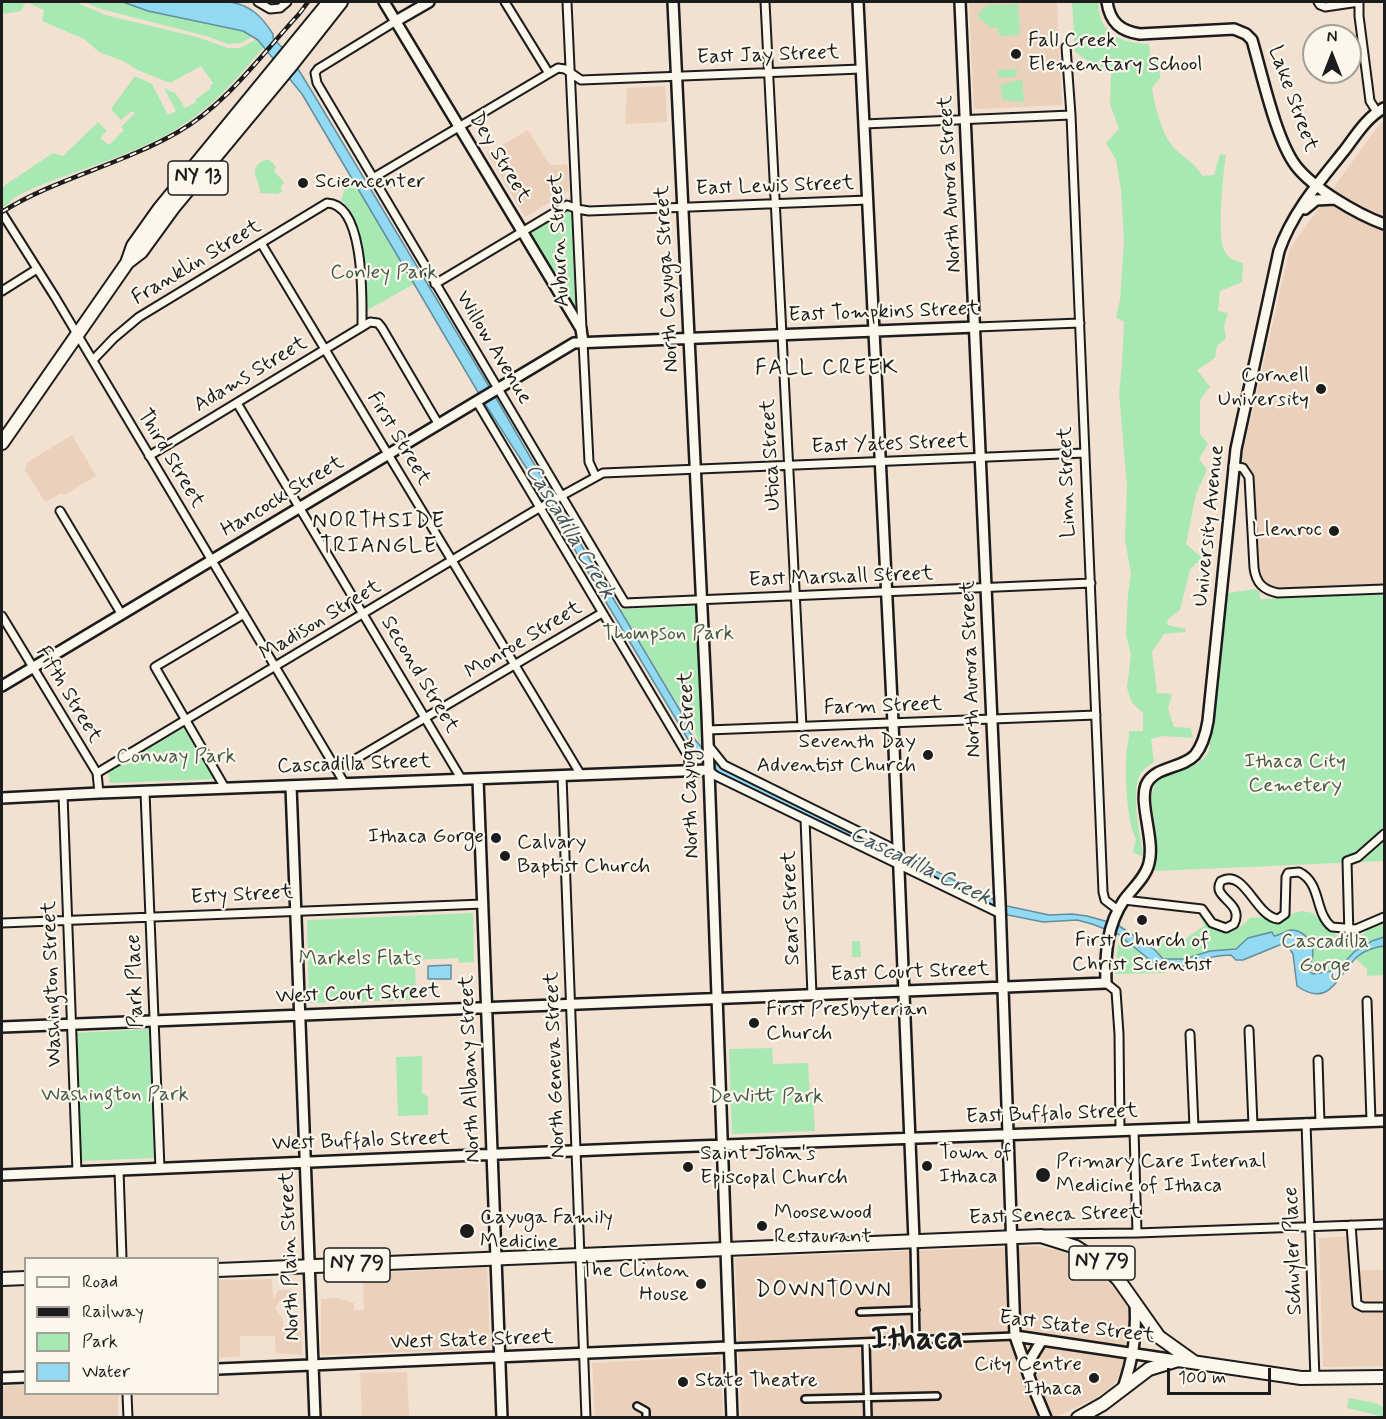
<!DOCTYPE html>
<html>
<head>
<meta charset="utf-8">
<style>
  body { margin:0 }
  #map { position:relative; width:1386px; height:1419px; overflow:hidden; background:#f2e0d0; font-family:Mynerve,sans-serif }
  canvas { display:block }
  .frame { position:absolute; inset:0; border:3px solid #1c1c1c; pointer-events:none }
  .legend { position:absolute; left:24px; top:1257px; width:195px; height:138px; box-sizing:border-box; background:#fbf7ec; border:2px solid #a29f99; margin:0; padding:8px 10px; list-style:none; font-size:18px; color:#1c1c1c }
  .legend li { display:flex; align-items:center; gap:12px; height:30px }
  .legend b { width:30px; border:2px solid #a29f99 }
  .north { position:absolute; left:1302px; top:24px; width:60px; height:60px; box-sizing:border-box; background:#fbf7ec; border:2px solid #a29f99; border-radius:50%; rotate:0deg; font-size:16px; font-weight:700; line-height:24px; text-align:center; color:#1c1c1c }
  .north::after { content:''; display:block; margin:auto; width:21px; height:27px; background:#1c1c1c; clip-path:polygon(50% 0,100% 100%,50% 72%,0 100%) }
  .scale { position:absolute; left:1167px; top:1368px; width:104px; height:27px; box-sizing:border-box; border:3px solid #1c1c1c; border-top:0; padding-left:8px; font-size:18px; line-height:21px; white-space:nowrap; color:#1c1c1c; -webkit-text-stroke:4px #fbf7ec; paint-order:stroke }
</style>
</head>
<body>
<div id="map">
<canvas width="1386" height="1419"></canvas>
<div class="frame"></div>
<ul class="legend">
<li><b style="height:8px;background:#fbf7ec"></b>Road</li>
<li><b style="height:8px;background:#1c1c1c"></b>Railway</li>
<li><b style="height:16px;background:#a8e9b3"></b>Park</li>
<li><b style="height:16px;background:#92daf3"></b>Water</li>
</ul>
<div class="north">N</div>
<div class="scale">100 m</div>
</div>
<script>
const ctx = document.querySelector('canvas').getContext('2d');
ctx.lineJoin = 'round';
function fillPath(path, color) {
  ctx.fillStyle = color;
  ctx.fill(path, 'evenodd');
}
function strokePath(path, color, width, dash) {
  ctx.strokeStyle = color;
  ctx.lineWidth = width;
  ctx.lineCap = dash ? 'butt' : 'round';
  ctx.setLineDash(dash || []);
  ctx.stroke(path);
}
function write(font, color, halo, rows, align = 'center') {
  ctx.font = font + ' Mynerve,sans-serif';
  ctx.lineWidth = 4.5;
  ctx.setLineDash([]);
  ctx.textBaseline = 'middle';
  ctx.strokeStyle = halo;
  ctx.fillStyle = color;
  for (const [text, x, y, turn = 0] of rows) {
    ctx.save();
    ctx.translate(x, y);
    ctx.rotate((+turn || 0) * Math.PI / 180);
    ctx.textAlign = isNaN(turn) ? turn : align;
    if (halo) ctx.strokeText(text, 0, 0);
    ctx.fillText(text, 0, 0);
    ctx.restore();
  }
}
const built = new Path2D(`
  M994,2H1057L1062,105L974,109L969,3Z
  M665,86L667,122L625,124L627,88Z
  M1384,121V586L1276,588L1267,584L1259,578L1253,478L1246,465L1241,461L1290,248L1379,125Z
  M528,130L550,165L565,164L568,166L569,191L525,217L487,154Z
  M72,435L96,476L64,495L61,493L45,502L25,470L28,462Z
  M1355,1236L1357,1270H1384V1366L1323,1367L1319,1238Z
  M1035,1246L1060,1251L1089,1263L1118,1290L1130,1311L1132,1320L1131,1341L1125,1367L1114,1385L1096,1398L1055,1417H741L735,1258Z
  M487,1267L490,1349L321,1355V1299L337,1298L354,1303V1310H364L363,1274Z
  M272,1279L273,1300L279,1290H291L292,1298L279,1301L275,1309L283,1319V1326L301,1330L302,1355L276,1353L275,1336H240V1356L218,1358V1280Z
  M720,1356L723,1417H595L592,1363Z
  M407,1372L409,1417H362L360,1373Z
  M25,1385L26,1394H118V1417H2V1386Z`);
const green = new Path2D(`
  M2,2H76L105,15L197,37L228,48H240L257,39L264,47C242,72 220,99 193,118C145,153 83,167 29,190L15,197L5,207L2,205V190L5,185L53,153L63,156L98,122L107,131L100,138L109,145L124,130L121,127L135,113L132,111L121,120L111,109L135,76L152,84L168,115L176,111L164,88L176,94L185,108L196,102L195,100L211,88L210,86L213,83L201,66L170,83L140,71L123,61L99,52L84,39L42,21L44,10L26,2L21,11L2,14Z
  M84,2H123L148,11L243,31L254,36L241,43L228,44L206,36L101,9Z
  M1072,2H1098C1099,34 1120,43 1149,44L1151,59L1160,63V78L1152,88C1155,106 1162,137 1176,150C1186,159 1196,164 1202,176L1214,175L1220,154L1226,155C1223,172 1217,236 1224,250C1228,258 1235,261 1243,263L1242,282L1220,291L1218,311L1228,313L1224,326L1226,338L1217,346L1215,358L1197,370L1210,387L1200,400V434L1208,444L1199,459L1207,470L1196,494L1186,544L1207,562L1196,563L1190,570L1180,610L1168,619L1167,625L1186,629L1185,632L1164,634L1152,652L1157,693L1172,694L1168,709L1174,727L1191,728L1193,738L1163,736L1151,739L1154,762C1148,766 1143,769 1140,775C1130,794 1141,836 1143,857L1133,852L1136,839C1127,823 1125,779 1126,759C1126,750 1129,741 1129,731H1143V713L1132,703L1127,688L1131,655L1126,635L1128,594L1131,574L1125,539L1127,486L1119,393L1122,364L1124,322L1116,317L1120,300L1124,241L1121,190L1116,160L1106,143L1119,129L1110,104L1111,72L1094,65L1075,52Z
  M1018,4L1020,34L1018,35L1002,36L998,33V28H991L979,18L978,14L987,5Z
  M1018,69L1015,77L998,78V70Z
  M1022,79L1024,102L1003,100L1000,85Z
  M265,160H270L276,167L274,171L284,182L281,187L282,192L277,194L260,193C261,180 245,169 265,160Z
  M350,174L414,284L364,312C363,281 367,222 341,200Z
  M564,210L569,211L572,215L575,305L572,304L529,232Z
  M1255,589L1260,592V599L1384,594V861L1155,871L1156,834L1151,798L1155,783L1161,777C1179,771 1198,768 1209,752L1228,593Z
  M695,606L701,702L700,745L696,734L620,609Z
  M184,728L215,779L110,783L108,772Z
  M1302,911L1313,913L1347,945L1372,927L1384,924V975L1367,976V969L1355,958L1347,970L1315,988L1294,939L1215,954L1181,963L1163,970L1166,973L1115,974L1120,925L1146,944L1157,957L1158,938L1181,942L1205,925L1199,916C1220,933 1230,939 1250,918L1260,917L1269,921Z
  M473,913L474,962L459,963L458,958L415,960L416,1000L309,1003L307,920Z
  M852,941H860L861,957H852Z
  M150,1029L154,1158L81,1161L76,1033Z
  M772,1048L773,1064L808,1063L810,1095H813L815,1131L732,1134L729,1049Z
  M422,1056V1093L428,1097V1115L398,1116L396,1057Z
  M1349,1398L1375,1403L1384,1407V1417L1347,1408Z`);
const water = new Path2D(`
  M123,2H230C251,5 262,17 273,34V38L290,56L311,90L496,398L544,481L560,504L561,511L681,712C686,734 705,752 722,766L877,846H884L1007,906L1049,915L1072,914L1087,916L1116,924L1154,949L1163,959H1184L1210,951L1236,949L1248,938L1272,932L1274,936C1281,935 1286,930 1292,930C1303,930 1313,942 1313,953C1313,960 1309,964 1310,972L1313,974L1332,971L1340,967L1355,951L1372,941L1384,937V946C1375,947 1366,950 1358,956C1338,973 1331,1010 1297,986L1293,954L1288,946L1282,944L1243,960H1236L1231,955C1222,955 1205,958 1197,961C1184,964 1178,972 1164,963L1156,965L1118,934L1092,924L1077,920L1043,922L1008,915L719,773L698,756L554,515L539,495L529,472L485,404L302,94L258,40L243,31L148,11Z
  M451,965V979H428V966Z`);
const pedestrian = new Path2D(`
  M914,1243L916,1340
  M860,1312L916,1310
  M866,1343L868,1418
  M729,1347L1015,1336
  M805,1399L937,1396
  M637,1406L646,1411V1418`);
const minor = new Path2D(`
  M258,2L270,9L280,8L287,2
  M505,2L548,72
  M567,2L582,329
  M765,2L802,727
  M1318,2L1320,5L1325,7L1359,2
  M1359,2V16L1370,101L1377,112
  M396,21L318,69L315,73L317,83L625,603L1091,583
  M1066,47L1071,115L1103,892L1105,900L1118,910
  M864,124L1071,115
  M373,178L558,68L565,69L581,80L861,69
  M2,213L55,297L345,784
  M261,243L581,775
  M435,284L567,205L577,209L589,211L868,200
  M2,291L37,269
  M976,327L1080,323
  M583,342L589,462L595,475
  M93,360L114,338L139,317L327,203C365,204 362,298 362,326
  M477,402L688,756L690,770
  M237,403L462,780
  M149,456L370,322L378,323L382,328L439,425
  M1233,466L1243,468L1249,477L1254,568C1256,583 1263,590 1278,593L1384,589
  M60,511L122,615
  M2,616L97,773L99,793
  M708,730L1096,715
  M708,745L724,765L898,851
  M337,770L602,613
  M708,770L716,776L1001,914
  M97,773L534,511L603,473L1085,453
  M562,776L586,1418
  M225,788L155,667L244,614
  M145,792L160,1169
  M63,795L77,1172
  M805,819L812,995
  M1124,900L1202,909L1212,923L1226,928L1234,924C1245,902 1210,898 1221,881C1245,868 1255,916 1278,919L1285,914L1286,877L1288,873L1299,872C1322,883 1314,913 1332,927L1356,929L1384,917
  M2,923L483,904
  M1349,936L1347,861L1358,857L1384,834
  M1106,983L1116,991L1119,1034L1120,1131
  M1367,1001L1371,1121
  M1249,1030L1253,1125
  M1190,1034L1194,1127
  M1318,1060L1320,1123
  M1306,1123L1315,1379
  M1134,1130L1137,1233
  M119,1170L122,1258
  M1351,1225L1357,1304L1363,1307H1384
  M1045,1234L1137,1233L1384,1224
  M127,1394L128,1418`);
const tertiary = new Path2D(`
  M384,2L581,329L583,342
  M673,2L707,714L732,1418
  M858,2L893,723L914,1240
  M960,2L1000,902L1015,1336L1031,1382L1046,1418
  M1107,2C1110,22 1120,31 1140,34L1234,29L1246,34L1252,40C1262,74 1276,140 1296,166C1314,189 1357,214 1384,224
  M396,21L429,2
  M1305,209L1316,200L1335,199
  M2,686L574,343L976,327
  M478,779L502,1418
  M291,786L315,1418
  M2,798L99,793L708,770
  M2,1027L1106,983C1105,954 1107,925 1124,900C1132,889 1146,877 1149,863C1155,840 1139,804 1146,785C1154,766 1182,769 1195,755C1203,745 1206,733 1208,721L1236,449L1279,251C1292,213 1319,182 1344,151C1356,135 1367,117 1384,108
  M2,1175L643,1148L1384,1121
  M1015,1336L1176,1360
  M218,1369L728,1347
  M1030,1371V1360L1042,1340
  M2,1378L26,1377
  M1123,1388C1133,1359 1137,1334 1135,1303`);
const trunk = new Path2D(`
  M128,262L141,252L173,208L289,68L341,2
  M2,443L127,263L133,246L160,208L329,2
  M218,1270L1041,1236L1076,1247L1104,1265L1118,1279L1159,1337L1194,1362
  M2,1279L26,1278
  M1078,1418L1103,1404L1149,1369L1178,1360L1301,1378L1384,1377`);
const rail = new Path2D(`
  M2,212C56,178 121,165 178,132C226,105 262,54 299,14L308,2`);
const markers = [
  [1016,54,6,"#1c1c1c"],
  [303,183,6,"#1c1c1c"],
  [1321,389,6,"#1c1c1c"],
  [1334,531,6,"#1c1c1c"],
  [928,755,6,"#1c1c1c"],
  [496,838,6,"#1c1c1c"],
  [505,856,6,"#1c1c1c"],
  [1142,920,6,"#1c1c1c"],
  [754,1023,6,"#1c1c1c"],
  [927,1166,6,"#1c1c1c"],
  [688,1167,6,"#1c1c1c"],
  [1043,1175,8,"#1c1c1c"],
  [762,1226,6,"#1c1c1c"],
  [467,1231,8,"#1c1c1c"],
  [701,1284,6,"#1c1c1c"],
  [1094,1378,6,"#1c1c1c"],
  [683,1382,6,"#1c1c1c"]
];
const shields = [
  [198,178,60],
  [1102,1263,66],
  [357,1265,66]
];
const shieldNames = [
  ["NY 13",198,178],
  ["NY 79",1102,1263],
  ["NY 79",357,1265]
];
const poiNames = [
  ["Fall Creek",1028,42],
  ["Elementary School",1028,66],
  ["Sciencenter",315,183],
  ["Cornell",1309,377,"right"],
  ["University",1309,401,"right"],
  ["Llenroc",1322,531,"right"],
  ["Seventh Day",916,743,"right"],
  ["Adventist Church",916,767,"right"],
  ["Ithaca Gorge",484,838,"right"],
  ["Calvary",517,844],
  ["Baptist Church",517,868],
  ["First Church of",1142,942,"center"],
  ["Christ Scientist",1142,966,"center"],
  ["First Presbyterian",766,1011],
  ["Church",766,1035],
  ["Town of",939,1154],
  ["Ithaca",939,1178],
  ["Saint John's",700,1155],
  ["Episcopal Church",700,1179],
  ["Primary Care Internal",1056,1163],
  ["Medicine of Ithaca",1056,1187],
  ["Moosewood",774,1214],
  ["Restaurant",774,1238],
  ["Cayuga Family",480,1219],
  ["Medicine",480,1243],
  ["The Clinton",689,1272,"right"],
  ["House",689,1296,"right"],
  ["City Centre",1082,1366,"right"],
  ["Ithaca",1082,1390,"right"],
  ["State Theatre",695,1382]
];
const streetNames = [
  ["East Jay Street",768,56,-2],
  ["Lake Street",1292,99,70],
  ["Dey Street",499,158,59],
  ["North Aurora Street",951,184,-93],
  ["East Lewis Street",775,187,-2],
  ["Auburn Street",560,240,-93],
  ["Franklin Street",197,263,-31],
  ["North Cayuga Street",668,279,-93],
  ["East Tompkins Street",884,313,-2],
  ["Willow Avenue",493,348,59],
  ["Adams Street",251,375,-31],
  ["First Street",398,439,59],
  ["East Yates Street",890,445,-2],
  ["Utica Street",772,455,-93],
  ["Third Street",170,459,59],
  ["Linn Street",1068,482,-92],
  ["Hancock Street",283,497,-31],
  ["University Avenue",1210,526,-84],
  ["East Marshall Street",841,578,-2],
  ["Madison Street",321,621,-31],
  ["Monroe Street",524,641,-31],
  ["North Aurora Street",972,669,-92],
  ["Second Street",419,675,59],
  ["Fifth Street",68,695,59],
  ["Farm Street",883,707,-2],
  ["Cascadilla Street",354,765,-2],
  ["North Cayuga Street",690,765,-92],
  ["Esty Street",242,896,-3],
  ["Sears Street",792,908,-92],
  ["East Court Street",910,973,-2],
  ["Park Place",136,981,-92],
  ["Washington Street",53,984,-92],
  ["West Court Street",358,995,-2],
  ["North Geneva Street",556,1065,-92],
  ["North Albany Street",471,1069,-92],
  ["East Buffalo Street",1052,1115,-2],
  ["West Buffalo Street",361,1142,-2],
  ["East Seneca Street",1055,1216,-2],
  ["Schuyler Place",1294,1251,-92],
  ["North Plain Street",291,1256,-92],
  ["East State Street",1077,1328,7],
  ["West State Street",472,1341,-2]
];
const parkNames = [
  ["Conley Park",384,274],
  ["Thompson Park",668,635],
  ["Conway Park",176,758],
  ["Ithaca City",1295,763],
  ["Cemetery",1295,787],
  ["Cascadilla",1325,943],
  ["Gorge",1325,967],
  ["Markels Flats",360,960],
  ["Washington Park",115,1096],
  ["DeWitt Park",766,1098]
];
const neighbourhoodNames = [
  ["FALL CREEK",827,369],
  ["NORTHSIDE",379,522],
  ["TRIANGLE",379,547],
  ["DOWNTOWN",824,1291]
];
const waterNames = [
  ["Cascadilla Creek",569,532,59],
  ["Cascadilla Creek",920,867,26]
];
const townNames = [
  ["Ithaca",917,1341]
];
fillPath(built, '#ebd0bc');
fillPath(green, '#a8e9b3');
fillPath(water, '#92daf3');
strokePath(water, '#638e9d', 1.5);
strokePath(pedestrian, '#1c1c1c', 10);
strokePath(minor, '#1c1c1c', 11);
strokePath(tertiary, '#1c1c1c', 14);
strokePath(trunk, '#1c1c1c', 16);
strokePath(pedestrian, '#fbf7ec', 5);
strokePath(minor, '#fbf7ec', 7);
strokePath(tertiary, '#fbf7ec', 9);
strokePath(trunk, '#fbf7ec', 12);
strokePath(rail, '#1c1c1c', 4.5);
strokePath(rail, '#fbf7ec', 2, [7]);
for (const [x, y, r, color] of markers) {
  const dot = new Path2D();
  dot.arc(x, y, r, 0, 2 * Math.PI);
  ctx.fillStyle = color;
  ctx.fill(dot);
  strokePath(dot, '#fbf7ec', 2);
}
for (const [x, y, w] of shields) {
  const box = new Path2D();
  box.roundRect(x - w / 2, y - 17, w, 34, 4.5);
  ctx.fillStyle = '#fbf7ec';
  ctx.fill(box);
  strokePath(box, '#1c1c1c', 1.5);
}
write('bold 20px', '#1c1c1c', null, shieldNames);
write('21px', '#1c1c1c', '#fbf7ec', poiNames, 'left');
write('21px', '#1c1c1c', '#fbf7ec', streetNames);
write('21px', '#465a49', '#fbf7ec', parkNames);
ctx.letterSpacing = '1.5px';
write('22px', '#1c1c1c', '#fbf7ec', neighbourhoodNames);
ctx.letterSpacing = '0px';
write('italic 22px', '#3f555c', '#fbf7ec', waterNames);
write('bold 33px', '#1c1c1c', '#fbf7ec', townNames);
</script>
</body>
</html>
